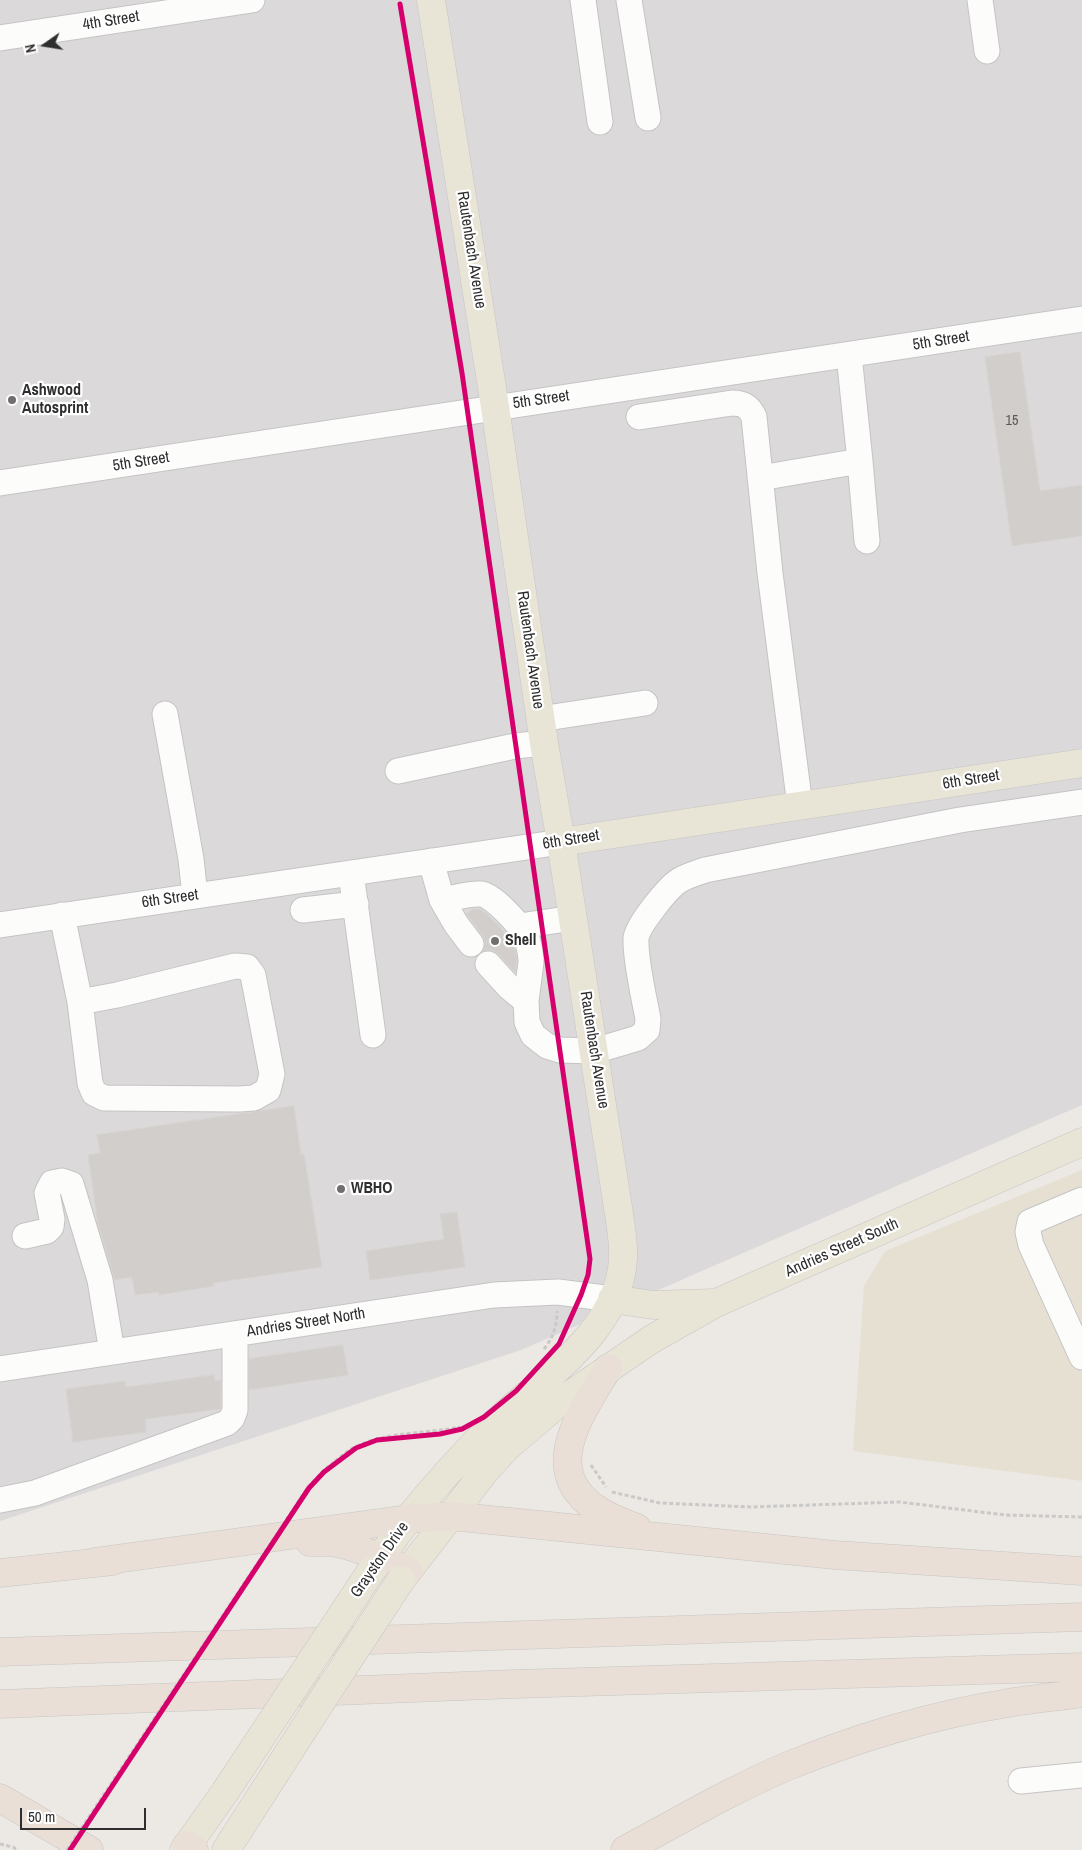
<!DOCTYPE html>
<html>
<head>
<meta charset="utf-8">
<style>
  body { margin:0 }
  #map { position:relative; width:1082px; height:1850px; overflow:hidden; background:#ece8e4; font-family:"Archivo Narrow",sans-serif }
  canvas { display:block }
  .north { position:absolute; left:20px; top:20px; width:50px; height:50px; -webkit-text-stroke:4px #fff; paint-order:stroke; rotate:257deg; font-size:14px; font-weight:700; line-height:20px; text-align:center; color:#2e2e2e }
  .north::after { content:''; display:block; margin:auto; width:18px; height:22px; background:#2e2e2e; clip-path:polygon(50% 0,100% 100%,50% 72%,0 100%) }
  .scale { position:absolute; left:20px; top:1808px; width:126px; height:22px; box-sizing:border-box; border:2px solid #2e2e2e; border-top:0; padding-left:6px; font-size:15px; line-height:18px; white-space:nowrap; color:#2e2e2e; -webkit-text-stroke:4px #fff; paint-order:stroke }
</style>
</head>
<body>
<div id="map">
<canvas width="1082" height="1850"></canvas>
<div class="north">N</div>
<div class="scale">50 m</div>
</div>
<script>
const ctx = document.querySelector('canvas').getContext('2d');
ctx.lineJoin = 'round';
function fillPath(path, color) {
  ctx.fillStyle = color;
  ctx.fill(path, 'evenodd');
}
function strokePath(path, color, width, dash) {
  ctx.strokeStyle = color;
  ctx.lineWidth = width;
  ctx.lineCap = dash ? 'butt' : 'round';
  ctx.setLineDash(dash || []);
  ctx.stroke(path);
}
function write(font, color, halo, rows, align = 'center') {
  ctx.font = font + ' "Archivo Narrow",sans-serif';
  ctx.lineWidth = 4.5;
  ctx.setLineDash([]);
  ctx.textBaseline = 'middle';
  ctx.strokeStyle = halo;
  ctx.fillStyle = color;
  for (const [text, x, y, turn = 0] of rows) {
    ctx.save();
    ctx.translate(x, y);
    ctx.rotate((+turn || 0) * Math.PI / 180);
    ctx.textAlign = isNaN(turn) ? turn : align;
    if (halo) ctx.strokeText(text, 0, 0);
    ctx.fillText(text, 0, 0);
    ctx.restore();
  }
}
const industrial = new Path2D(`
  M0,0H1082V1105L521,1350L0,1521Z`);
const education = new Path2D(`
  M1082,1170V1481L853,1451L864,1286L885,1251Z`);
const building = new Path2D(`
  M1020,352L1040,491L1082,485V536L1012,546L985,357Z
  M473,909H480L489,916L511,939L514,945L517,960L515,972L498,954L492,950L484,951L485,943L483,936L467,914Z
  M294,1106L301,1155L304,1154L322,1267L213,1283L214,1286L159,1295L158,1292L135,1295L132,1277L115,1280L98,1224L88,1155L100,1153L97,1135Z
  M457,1212L465,1267L370,1280L366,1251L444,1239L440,1214Z
  M343,1345L348,1375L249,1390V1359Z
  M214,1375L215,1381L221,1380L220,1409L145,1419L146,1432L73,1442L66,1389L125,1381L126,1387Z`);
const path = new Path2D(`
  M544,1349C553,1338 557,1326 557,1311
  M335,1461C342,1456 349,1449 357,1446C390,1431 426,1434 460,1427
  M591,1465L606,1487
  M612,1492L660,1503L751,1507L900,1502L1005,1515L1082,1517
  M0,1844L13,1847L17,1850`);
const minor = new Path2D(`
  M583,0L600,122
  M629,0L648,118
  M980,0L987,51
  M0,38L252,0
  M639,417L732,403C743,403 749,406 754,417L770,573L800,806
  M860,461L867,541
  M760,478L860,461L849,355
  M0,483L1082,319
  M165,714L191,859L195,896
  M540,719L645,703
  M398,771L515,746L544,743
  M431,861L442,900L456,924L471,944
  M351,873L373,1035
  M442,900C454,898 469,893 481,894C493,895 520,925 526,936C529,943 530,951 531,959
  M303,910L356,904
  M62,915L80,1002L117,995L235,966L247,967L253,975L272,1074L268,1090L254,1098L239,1099L104,1098L94,1093L90,1083L80,1002
  M0,925L561,842
  M520,926L573,918
  M531,962L526,1001L527,1022L533,1035L547,1046L560,1050L594,1051L638,1038L647,1030L648,1019C644,997 635,960 636,938C638,925 668,887 680,880C687,876 697,873 705,870L960,820L1082,802
  M488,964L509,987L526,1001
  M1082,1200L1030,1222L1028,1232L1031,1245L1082,1357
  M25,1236L47,1231L51,1227L52,1219L47,1193L52,1183L62,1181L71,1184L100,1280L112,1352
  M0,1369L494,1295L558,1292L612,1299
  M0,1500L35,1493L227,1423L232,1418L235,1410V1334
  M1021,1781L1082,1775`);
const major = new Path2D(`
  M561,842L1082,763
  M612,1299L653,1305L713,1303
  M371,1571C384,1554 395,1535 409,1518C433,1488 460,1458 487,1431C536,1382 619,1335 623,1259C624,1244 621,1229 619,1214L561,842L544,743L495,407L431,0
  M401,1580L486,1470L507,1447L561,1401L652,1339L716,1303L1082,1142
  M184,1850L225,1792
  M226,1850L251,1811`);
const highway = new Path2D(`
  M608,1368C582,1412 537,1471 598,1510C610,1518 624,1523 637,1528
  M310,1542C316,1542 323,1542 330,1542C354,1544 387,1561 408,1571
  M94,1562L408,1519L451,1516L835,1555L1082,1571
  M0,1573L113,1561
  M0,1652L1082,1617
  M0,1704L515,1684L1082,1667
  M0,1798L89,1850
  M187,1845L194,1850
  M625,1850C679,1821 731,1790 788,1766C854,1739 932,1715 1003,1704C1029,1699 1056,1697 1082,1693`);
const pathBridge = new Path2D(`
  M67,1850L308,1487L323,1471L335,1461`);
const majorBridge = new Path2D(`
  M225,1792L371,1571
  M251,1811L332,1685L401,1580`);
const cycleway = new Path2D(`
  M70,1850L309,1488L324,1472L356,1448L377,1440L440,1434L462,1429L484,1417L516,1391L559,1344L581,1295L588,1275L590,1259L462,373L400,4`);
const markers = [
  [12,400,5,"#706f6e"],
  [495,941,5,"#706f6e"],
  [341,1189,5,"#706f6e"]
];
const numberNames = [
  ["15",1012,421]
];
const streetNames = [
  ["4th Street",111,21,-9],
  ["Rautenbach Avenue",471,250,81],
  ["5th Street",941,341,-9],
  ["5th Street",541,400,-8],
  ["5th Street",141,462,-9],
  ["Rautenbach Avenue",530,650,82],
  ["6th Street",971,780,-9],
  ["6th Street",571,840,-9],
  ["6th Street",170,899,-8],
  ["Rautenbach Avenue",594,1050,81],
  ["Andries Street South",842,1248,-24],
  ["Andries Street North",306,1323,-9],
  ["Grayston Drive",380,1560,-55]
];
const poiNames = [
  ["Ashwood",22,391],
  ["Autosprint",22,409],
  ["Shell",505,941],
  ["WBHO",351,1189]
];
fillPath(industrial, '#dcd9db');
fillPath(education, '#e6e0d3');
fillPath(building, '#d1cecb');
strokePath(building, '#d7d4d0', 1);
strokePath(minor, '#c5c4c5', 27);
strokePath(major, '#c6c5c4', 29);
strokePath(highway, '#c6c5c4', 29);
strokePath(path, '#c9c9c8', 3, [4, 2.5]);
strokePath(minor, '#fcfcfb', 25);
strokePath(major, '#e8e4d6', 28);
strokePath(highway, '#eadfd6', 28);
strokePath(majorBridge, '#c6c5c4', 29, []);
strokePath(pathBridge, '#c9c9c8', 3, [4, 2.5]);
strokePath(majorBridge, '#e8e4d6', 28);
strokePath(cycleway, '#d6006c', 5);
for (const [x, y, r, color] of markers) {
  const dot = new Path2D();
  dot.arc(x, y, r, 0, 2 * Math.PI);
  ctx.fillStyle = color;
  ctx.fill(dot);
  strokePath(dot, '#fff', 2);
}
write('14px', '#585857', null, numberNames);
write('16px', '#2e2e2e', '#fff', streetNames);
write('bold 16px', '#2e2e2e', '#fff', poiNames, 'left');
</script>
</body>
</html>
